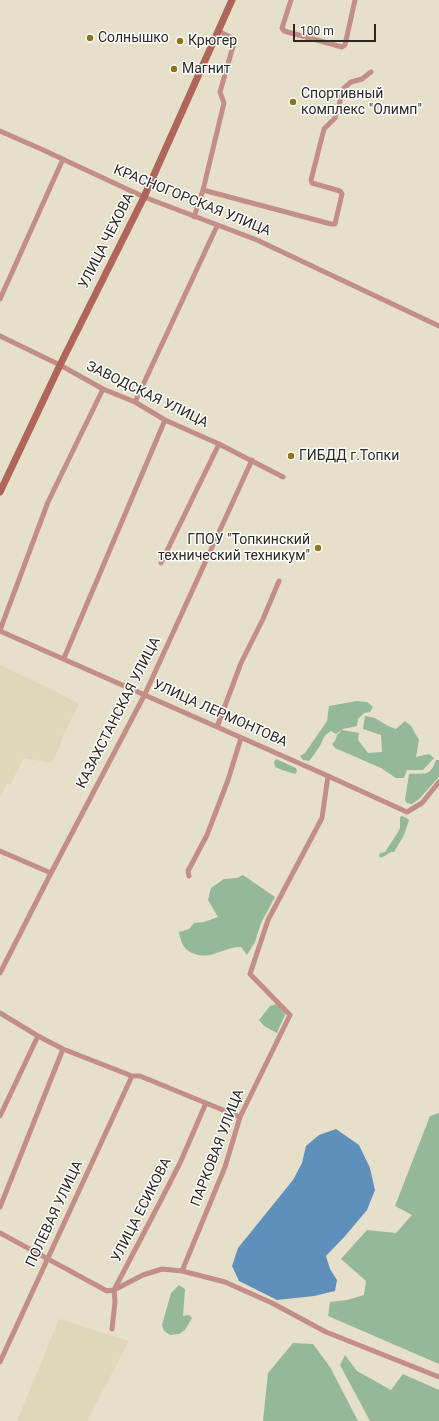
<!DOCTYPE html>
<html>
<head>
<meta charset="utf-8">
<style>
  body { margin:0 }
  #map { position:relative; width:439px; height:1421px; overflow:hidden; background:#e6e0cb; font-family:Roboto,sans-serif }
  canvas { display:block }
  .scale { position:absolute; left:293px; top:24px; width:83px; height:18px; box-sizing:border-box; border:2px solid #2b2921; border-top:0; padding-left:5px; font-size:12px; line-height:14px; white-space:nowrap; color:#2b2921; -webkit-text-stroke:3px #fff; paint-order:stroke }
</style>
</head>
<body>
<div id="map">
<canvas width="439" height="1421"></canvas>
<div class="scale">100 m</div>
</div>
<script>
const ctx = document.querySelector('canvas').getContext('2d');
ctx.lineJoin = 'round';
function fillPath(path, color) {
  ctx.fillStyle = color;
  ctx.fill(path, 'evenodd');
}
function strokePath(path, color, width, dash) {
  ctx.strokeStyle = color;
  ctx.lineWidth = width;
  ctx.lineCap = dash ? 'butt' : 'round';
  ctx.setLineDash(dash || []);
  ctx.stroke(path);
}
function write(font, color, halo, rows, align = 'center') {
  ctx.font = font + ' Roboto,sans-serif';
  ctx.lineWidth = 3;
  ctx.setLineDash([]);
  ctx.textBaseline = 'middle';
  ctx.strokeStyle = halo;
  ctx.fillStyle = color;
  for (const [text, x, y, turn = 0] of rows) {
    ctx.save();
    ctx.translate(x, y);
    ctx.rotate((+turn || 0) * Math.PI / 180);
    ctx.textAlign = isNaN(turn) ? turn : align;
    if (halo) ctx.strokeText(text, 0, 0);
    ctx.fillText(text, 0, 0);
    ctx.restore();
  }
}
const built = new Path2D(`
  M0,665L57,692L79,704L61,740V745L51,763L24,758L10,785L7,784L0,797Z
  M59,1319L129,1341L87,1421H17Z`);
const green = new Path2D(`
  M357,701L367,702L373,707L370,712L364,713L358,719L357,726L343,729L336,734L331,731C322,736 323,743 317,750C315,754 312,757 309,761L303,760L300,756L305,753L327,721L329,706Z
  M365,716L375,718L388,726L396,729L405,721L411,726L419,740L416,757L429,754L434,758L423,770H407L404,778H396L381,768L335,748L332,744L335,741L337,735L342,730L359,733L358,740L368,753L382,752L381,735L363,729Z
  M276,759L296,768L297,771L295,774L282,770L275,767L274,762Z
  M436,760H439V777L419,799L412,804L407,803L405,800L409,774C425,773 430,777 436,760Z
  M402,816L407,818L409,820L404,835L394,852H391L381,858L379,856L380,853L385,852L398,832L400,828V817Z
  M243,875L275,897L261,923L255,942L247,955L241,947C223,947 212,960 195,954C184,951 181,943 179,932L189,929L194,923L204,922L218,917L208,900L211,888L224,879L237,878Z
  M276,1004L283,1009L285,1015L277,1033L264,1026L259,1020L270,1006Z
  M439,1113V1364L328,1316L330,1302L347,1300L364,1295L366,1281L341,1259L367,1230L396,1233L412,1215L395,1206L430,1116Z
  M179,1285L185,1289L183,1316L189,1315L192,1318L185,1330L179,1334L170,1335L164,1331L162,1325L171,1293Z
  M293,1343L313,1344L330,1367L358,1421H263L268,1373Z
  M345,1355L357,1371L391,1390L403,1374L439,1390V1421H370L340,1365Z`);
const water = new Path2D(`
  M336,1129L359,1145L370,1168L375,1190L367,1210L346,1235L326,1256L330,1269L337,1280L335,1291L314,1296L277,1300L239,1281L232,1266L238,1248L293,1180L302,1163L306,1146L319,1135Z`);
const street = new Path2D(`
  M291,0L282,28L284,31L342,47L345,45L355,0
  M0,131L41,149L144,197L257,240L439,326
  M203,190L224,103L220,92L234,43L232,38L218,31
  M194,217L203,190L331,224H335L342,194L340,191L312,183L311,180L324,129L335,118L344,88L351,82L362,79L371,72
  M0,299L63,159
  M0,336L60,365L103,389L135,402L165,420L219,444L283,477
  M135,402L217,226
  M161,563L219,444
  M0,630L48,502L103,389
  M0,631L328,776L407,812L422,803L439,782
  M64,658L165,420
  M217,727L241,663L263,619L279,581
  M0,851L51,873
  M189,876L188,871L207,835L228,780L241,738
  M0,973L51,873L145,694L252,460
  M0,1013L38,1036L63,1049L132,1076H140L240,1117
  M0,1116L38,1036
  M0,1207L63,1049
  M0,1233L107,1291L114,1290L143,1275L162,1269L182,1271L225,1282L272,1303L326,1332L439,1377
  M182,1271L225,1167L240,1117L290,1015L250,974L268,920L322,818L328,776
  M112,1329L115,1302L114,1290L159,1204L180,1163L206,1103
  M0,1362L132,1076`);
const secondary = new Path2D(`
  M0,492L60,365L144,197L232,0`);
const markers = [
  [90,38,4,"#8d7519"],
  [180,41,4,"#8d7519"],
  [174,69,4,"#8d7519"],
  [293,102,4,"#8d7519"],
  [291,456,4,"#8d7519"],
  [318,548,4,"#8d7519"]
];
const poiNames = [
  ["Солнышко",98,38],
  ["Крюгер",188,41],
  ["Магнит",182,69],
  ["Спортивный",301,94],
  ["комплекс \"Олимп\"",301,110],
  ["ГИБДД г.Топки",299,456],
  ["ГПОУ \"Топкинский",310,540,"right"],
  ["технический техникум\"",310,556,"right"]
];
const streetNames = [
  ["КРАСНОГОРСКАЯ УЛИЦА",192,201,22],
  ["УЛИЦА ЧЕХОВА",107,241,-63],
  ["ЗАВОДСКАЯ УЛИЦА",147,395,26],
  ["КАЗАХСТАНСКАЯ УЛИЦА",119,713,-63],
  ["УЛИЦА ЛЕРМОНТОВА",220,714,24],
  ["ПАРКОВАЯ УЛИЦА",218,1148,-69],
  ["УЛИЦА ЕСИКОВА",142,1210,-63],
  ["ПОЛЕВАЯ УЛИЦА",55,1214,-65]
];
fillPath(built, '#dfd7ba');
fillPath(green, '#95b898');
fillPath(water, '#5f90bb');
strokePath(street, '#c28e86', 5);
strokePath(secondary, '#af655a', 7);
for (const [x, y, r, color] of markers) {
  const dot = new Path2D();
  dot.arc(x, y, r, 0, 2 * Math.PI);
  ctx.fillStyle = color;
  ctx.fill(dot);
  strokePath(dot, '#fff', 1.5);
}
write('14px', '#2b2921', '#fff', poiNames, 'left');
write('14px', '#2b2921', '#fff', streetNames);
</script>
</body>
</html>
